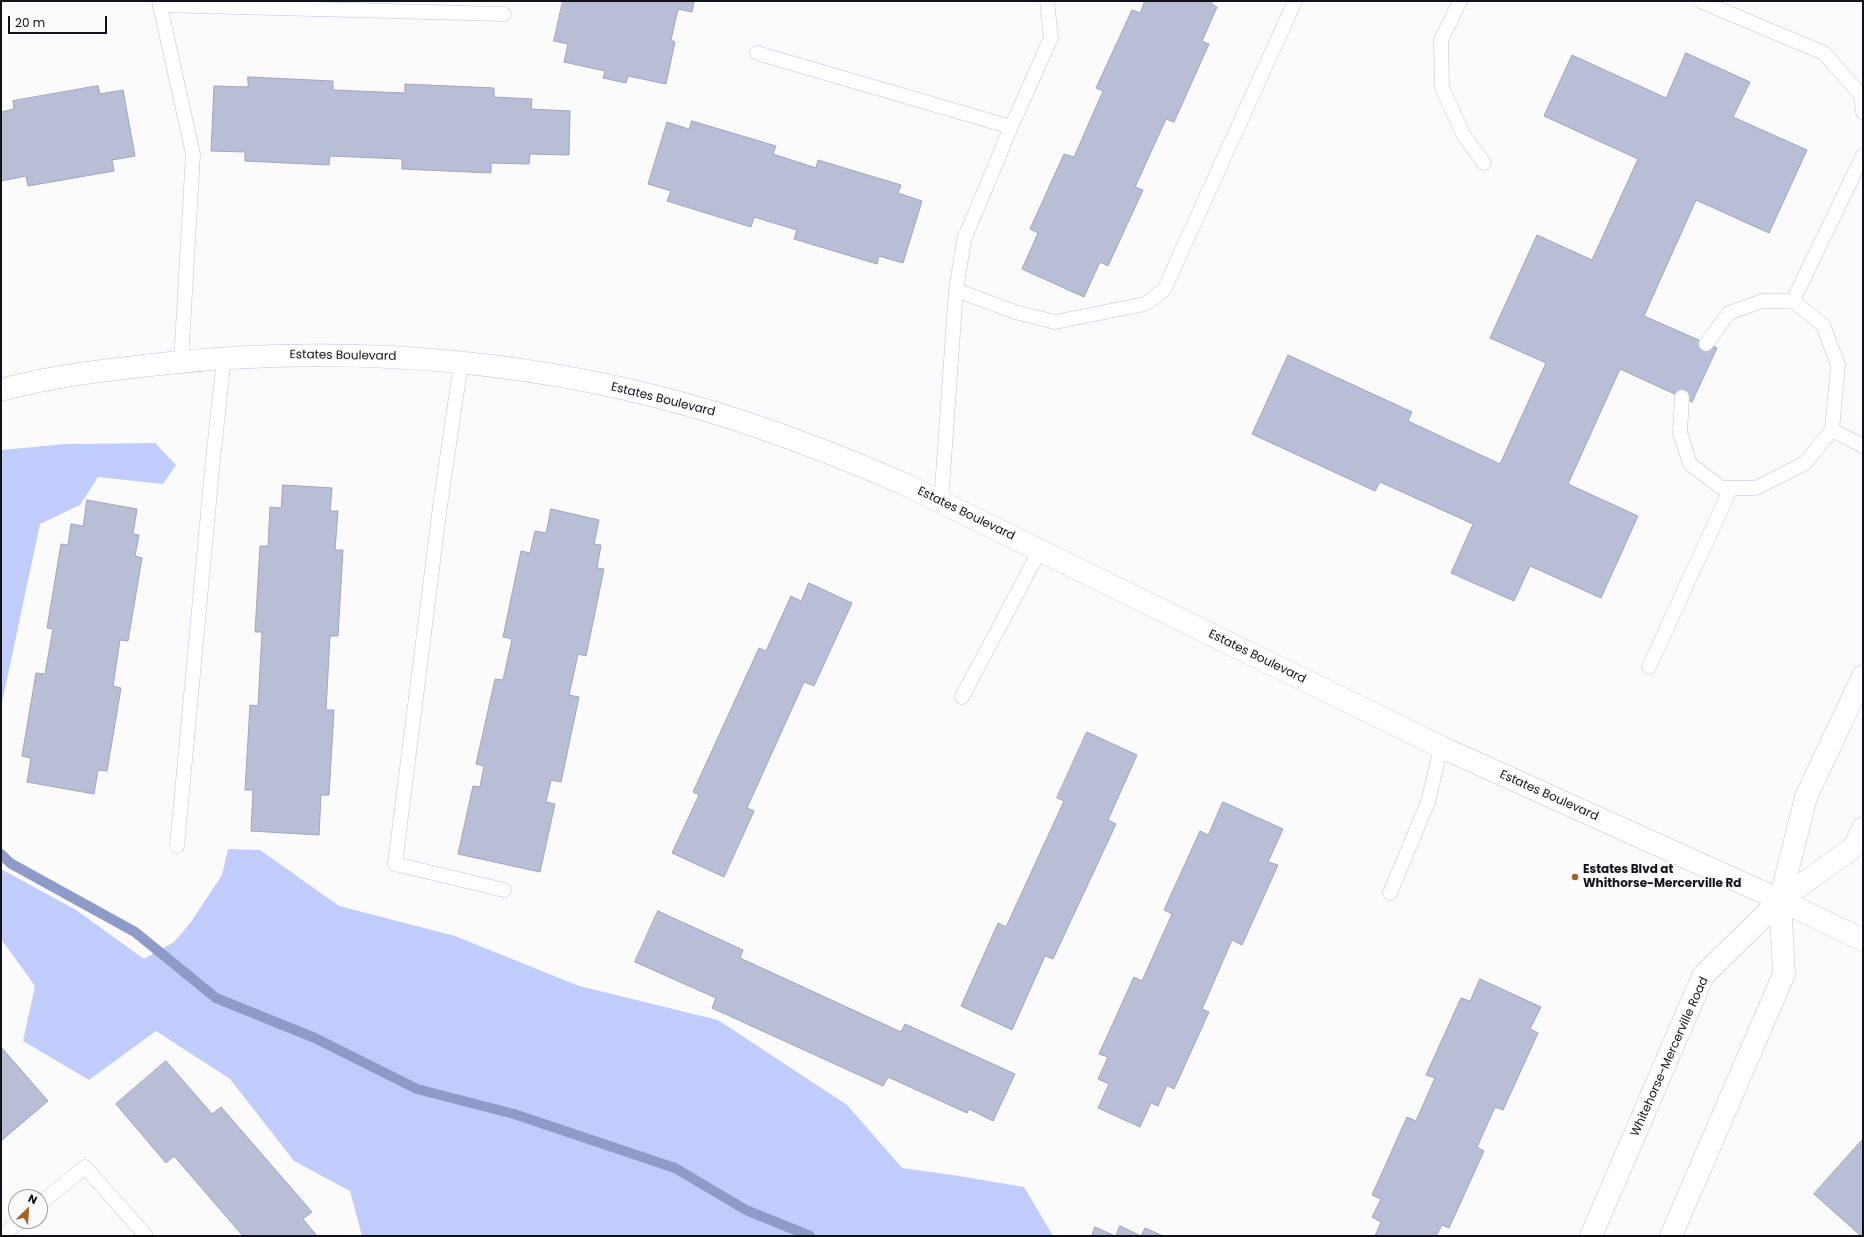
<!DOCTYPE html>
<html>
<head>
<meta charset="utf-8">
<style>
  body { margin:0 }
  #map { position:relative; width:1864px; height:1237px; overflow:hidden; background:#fbfbfb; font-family:Poppins,sans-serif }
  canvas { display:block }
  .frame { position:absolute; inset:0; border:2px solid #10121a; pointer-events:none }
  .north { position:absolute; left:8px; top:1189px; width:40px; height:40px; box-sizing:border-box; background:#fbfbfb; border:1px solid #9d9ea1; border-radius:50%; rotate:25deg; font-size:11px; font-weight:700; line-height:16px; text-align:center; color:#10121a }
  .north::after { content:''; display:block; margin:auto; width:14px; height:18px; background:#9f6425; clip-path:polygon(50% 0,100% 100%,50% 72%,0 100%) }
  .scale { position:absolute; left:8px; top:16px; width:99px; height:18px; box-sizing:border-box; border:2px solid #10121a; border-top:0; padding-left:5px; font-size:12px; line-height:14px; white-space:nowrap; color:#10121a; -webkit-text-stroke:3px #fbfbfb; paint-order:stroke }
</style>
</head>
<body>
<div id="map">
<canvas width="1864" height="1237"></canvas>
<div class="frame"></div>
<div class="north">N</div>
<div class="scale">20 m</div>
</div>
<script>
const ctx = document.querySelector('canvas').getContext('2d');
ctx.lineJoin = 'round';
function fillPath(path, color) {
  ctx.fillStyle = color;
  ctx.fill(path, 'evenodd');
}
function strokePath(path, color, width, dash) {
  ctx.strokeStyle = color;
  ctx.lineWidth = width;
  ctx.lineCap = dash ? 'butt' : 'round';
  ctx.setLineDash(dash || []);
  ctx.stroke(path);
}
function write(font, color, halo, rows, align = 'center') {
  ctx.font = font + ' Poppins,sans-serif';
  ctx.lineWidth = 3.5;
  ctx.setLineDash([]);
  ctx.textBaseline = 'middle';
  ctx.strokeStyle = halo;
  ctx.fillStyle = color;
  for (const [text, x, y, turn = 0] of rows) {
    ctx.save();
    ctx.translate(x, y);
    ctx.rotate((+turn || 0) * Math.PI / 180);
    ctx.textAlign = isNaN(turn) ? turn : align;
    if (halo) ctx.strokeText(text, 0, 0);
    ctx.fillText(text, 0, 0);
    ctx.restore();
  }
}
const green = new Path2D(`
  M155,443L176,465L163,484L98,477L80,505L40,524L1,707V450L66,444Z
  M228,849L260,850L339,906L455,936L579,986L718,1020L847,1105L902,1168L959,1176L1024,1187L1053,1236H362L350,1191L294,1161L230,1079L156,1031L89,1080L23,1041L35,986L1,939V869L76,910L144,959L174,942L191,922L222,875Z`);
const stream = new Path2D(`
  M1,854L10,863L135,932L216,998L315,1038L417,1089L514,1114L675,1168L746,1210L810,1236`);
const building = new Path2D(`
  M563,1H694L692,12L678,9L671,40L675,42L666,84L628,76L626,83L603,78L605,71L564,62L568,44L554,41Z
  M1145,1H1213L1211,4L1217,7L1202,41L1209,44L1174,122L1166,119L1135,187L1143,190L1108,266L1100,262L1084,297L1022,269L1038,233L1030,229L1064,154L1074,157L1103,91L1096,88L1132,10L1140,13Z
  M1686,53L1750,82L1733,117L1807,150L1769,233L1696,200L1644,316L1717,348L1692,402L1620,369L1568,484L1638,516L1601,598L1530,566L1514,601L1451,573L1473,524L1380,482L1375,491L1252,434L1288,355L1412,412L1408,421L1500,464L1546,363L1490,338L1537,235L1592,260L1638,159L1544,116L1572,55L1666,98Z
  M248,77L333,81V90L405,93V84L494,88V97L532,99L531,109L570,111L569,155L530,154L529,164L491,163V173L402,169V159L330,156L329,165L245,161V152L211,151L214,86L248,87Z
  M98,86L100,94L123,90L135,156L112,160L114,171L28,186L26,176L1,181V112L14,109L13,101Z
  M692,121L776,146L773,154L816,168L818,160L901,185L898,193L922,201L903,263L879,256L877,264L794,239L797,230L754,217L751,227L667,201L671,191L648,184L667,122L689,129Z
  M283,485L332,488L330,511H338L335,550H343L338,636H330L326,710H334L329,795H321L319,835L251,831L253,790H245L250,705L258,706L262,632H255L260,546H268L270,507L281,508Z
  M87,500L137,509L133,534L139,535L135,556L142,558L128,641L120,640L113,686L121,688L107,771L98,770L94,794L27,782L31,758L22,756L36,673L45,674L53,629L47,628L61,544L68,545L71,524L83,526Z
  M551,509L599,520L594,544L601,545L597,568L604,569L586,656L578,654L569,695L579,697L561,782L551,780L546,802L555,804L540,872L458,854L473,786L480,787L484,766L476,764L495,679L503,680L512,639L503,637L521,551L530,553L535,531L546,533Z
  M809,583L852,603L814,686L804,682L747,808L754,811L724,877L672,853L699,795L693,792L759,648L766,651L791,596L801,601Z
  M1087,732L1137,755L1108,820L1116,824L1053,959L1045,956L1012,1030L961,1006L998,923L1006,927L1064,801L1057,798Z
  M1223,802L1283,829L1268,862L1278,865L1242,945L1232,940L1202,1009L1209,1012L1174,1089L1167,1085L1158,1106L1151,1103L1140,1127L1098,1108L1109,1084L1098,1079L1108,1057L1099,1054L1134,977L1142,981L1172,914L1164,910L1200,831L1208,835Z
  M658,911L743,950L740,958L901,1032L905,1024L1015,1074L993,1121L969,1109L967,1113L888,1077L883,1086L712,1008L716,998L635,962Z
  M1480,979L1541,1007L1530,1029L1538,1033L1503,1110L1495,1107L1477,1147L1484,1151L1449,1228L1442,1225L1436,1236H1375L1381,1222L1372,1217L1381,1199L1372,1195L1407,1117L1416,1121L1435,1078L1426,1075L1461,998L1470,1001Z
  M1,1047L48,1101L1,1141Z
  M166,1061L212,1114L221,1107L312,1212L303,1219L317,1236H243L174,1156L166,1163L116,1104Z
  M1863,1139V1236H1861L1814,1194Z
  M1120,1226L1141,1236L1145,1228L1163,1236H1116Z
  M1095,1227L1115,1236H1092Z`);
const service = new Path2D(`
  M159,1L193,154L181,362
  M1460,1L1441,40L1442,88L1464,136L1484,163
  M1700,1L1824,53L1861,95L1863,112
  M160,5L504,14
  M757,53L1011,127
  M956,290L1015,312L1055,322L1145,304L1164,290L1295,1
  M1793,301L1863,155
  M1706,344L1729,313L1762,301H1793L1823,325L1838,365L1832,430
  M461,363L440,506L395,864L504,890
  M1682,397L1680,432L1690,464L1722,488H1756L1805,463L1832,430L1863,446
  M941,503L956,290L964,240L1011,127L1051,38L1047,1
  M1649,667L1731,488
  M962,697L1040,550
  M177,846L213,459L224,358
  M1390,893L1428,802L1441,747
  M40,1204L85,1167L146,1236
  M2,1236L20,1221`);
const tertiary = new Path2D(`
  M1,390C56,375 114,369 170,363C355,344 547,360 725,416C785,435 844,458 902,483L1441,747L1780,900L1863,940`);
const primary = new Path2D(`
  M1591,1236L1703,976L1780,900L1854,847L1863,828
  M1671,1236L1784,974L1780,900L1806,797L1863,676`);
const markers = [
  [1575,877,4,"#9f6425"]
];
const streetNames = [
  ["Estates Boulevard",343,356,1],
  ["Estates Boulevard",663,400,14],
  ["Estates Boulevard",966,514,26],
  ["Estates Boulevard",1257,657,26],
  ["Estates Boulevard",1549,796,24],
  ["Whitehorse-Mercerville Road",1670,1057,-66]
];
const poiNames = [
  ["Estates Blvd at",1583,870],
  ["Whithorse-Mercerville Rd",1583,884]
];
fillPath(green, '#c0ccfb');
strokePath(stream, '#8e9ac7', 10);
fillPath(building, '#b7bed5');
strokePath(building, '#9fa5bc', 1);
strokePath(service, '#bdc3db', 15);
strokePath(tertiary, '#bdc3db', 23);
strokePath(primary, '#bdc3db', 23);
strokePath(service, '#fff', 14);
strokePath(tertiary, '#fff', 22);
strokePath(primary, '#fff', 22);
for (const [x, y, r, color] of markers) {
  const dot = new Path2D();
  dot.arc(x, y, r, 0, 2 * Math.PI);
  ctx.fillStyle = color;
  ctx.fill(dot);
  strokePath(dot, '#fbfbfb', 1.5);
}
write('12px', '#10121a', '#fbfbfb', streetNames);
write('bold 12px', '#10121a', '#fbfbfb', poiNames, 'left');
</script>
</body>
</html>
